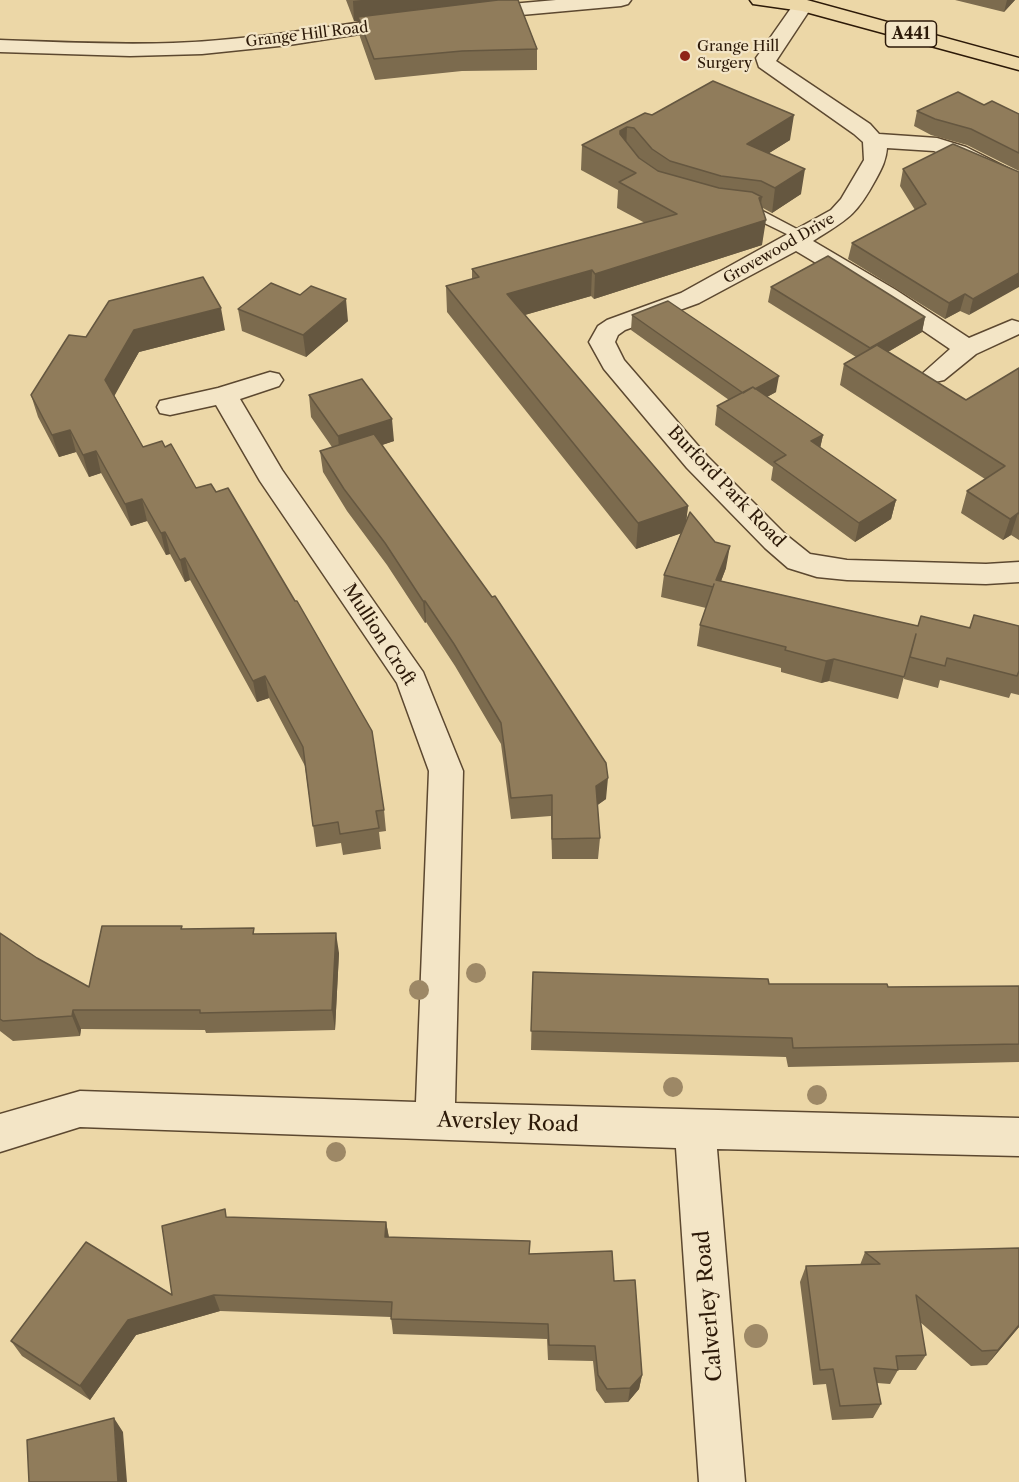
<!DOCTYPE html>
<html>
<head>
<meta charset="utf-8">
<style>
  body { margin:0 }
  canvas { display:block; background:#ecd7a7 }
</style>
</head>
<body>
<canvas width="1019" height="1482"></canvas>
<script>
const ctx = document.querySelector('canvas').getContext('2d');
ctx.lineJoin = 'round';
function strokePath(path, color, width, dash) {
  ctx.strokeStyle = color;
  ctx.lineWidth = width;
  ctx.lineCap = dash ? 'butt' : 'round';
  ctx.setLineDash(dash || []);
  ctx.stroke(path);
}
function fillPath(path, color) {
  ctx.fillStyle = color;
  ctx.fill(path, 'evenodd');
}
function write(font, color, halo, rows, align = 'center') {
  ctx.font = font + ' "Libre Caslon Text",serif';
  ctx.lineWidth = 4.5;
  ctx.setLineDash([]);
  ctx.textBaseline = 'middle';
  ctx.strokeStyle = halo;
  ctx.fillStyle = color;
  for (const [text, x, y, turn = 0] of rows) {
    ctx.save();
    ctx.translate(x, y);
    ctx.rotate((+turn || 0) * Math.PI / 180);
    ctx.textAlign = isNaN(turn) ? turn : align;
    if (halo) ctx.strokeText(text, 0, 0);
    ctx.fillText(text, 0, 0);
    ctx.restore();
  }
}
const service = new Path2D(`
  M738,205L757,208L812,237L809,240H799L748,215L733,212L731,209Z`);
const minor = new Path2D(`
  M556,0H631L628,4L621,6L477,19L470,17L467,13L470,9L477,7Z
  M796,1H810L813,5L776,61L870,124L879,134L937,138L966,147L1019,174V190L934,151L887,148C886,160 882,168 876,179C856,216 848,219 813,241L896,290L969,338L1012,320L1019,322V334L976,354L944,380L935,382L926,380L922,374L950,349L878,300L796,251L699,303L625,330L618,335L615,342L624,360L707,456L785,534L810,554L847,560L986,564L1019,562V582L986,584L847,580L817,577L788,568L765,548L687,468L604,369L589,342L598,326L607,320L681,293L831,210L841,199L864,160L863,142L854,134L759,67L756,58Z
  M404,16L411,18L414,22L411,26L289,45L202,54L130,56L0,52V40C58,42 115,45 173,43C251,40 327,27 404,16Z
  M270,372L279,374L283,380L279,386L240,399L282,470L423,672L463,771L455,1103L1019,1118V1156L717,1149L745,1482H699L676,1148L80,1127L0,1152V1114L80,1091L416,1102L429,771L397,683L260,481L216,405L170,415L160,413L157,407L160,401L218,388Z`);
const trunk = new Path2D(`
  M750,0H807L1019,58V70L802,11L753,4Z`);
const trees = [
  [476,973,10],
  [419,990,10],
  [673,1087,10],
  [817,1095,10],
  [336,1152,10],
  [756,1336,12]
];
const wall = new Path2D(`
  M346,0H518L537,49V70L462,71L375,80L360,37L359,21H354Z
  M955,0H1015L1004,12Z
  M984,105L1019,114V171L967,145L931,135L914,126L917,111Z
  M652,115L790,140L769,153L801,194L772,213L763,208L762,245L594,299L591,296L525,315L688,506L686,521L726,568L721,581L918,626L969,628L974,615L1019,626V695L1011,693L1009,698L940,680L938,688L904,679L905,673L898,699L829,681L821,683L781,672V668L697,646L700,625L706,608L661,597L664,575L681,533L636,549L447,312L446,286L472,279V269L645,223L617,208L618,190L581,170L582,145Z
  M903,169L1019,172L969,315L960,311L945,319L848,259L852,243L915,210L900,186Z
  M771,287L925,317L922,332L888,352L966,400L1019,368V540L1011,535L1003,540L961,513L967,491L985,479L840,385L844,364L856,357L768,302Z
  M238,309L348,321L306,357L242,331Z
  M632,315L776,392L767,397L823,435L820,448L896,500L891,519L855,542L771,480L773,467L715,425L717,406L729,400L631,330Z
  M225,330L139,352L114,395L143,447H165L384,810L386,831L379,832L381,849L343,855L341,843L316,847L305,766L269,698L257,702L190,580L185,582L170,554L166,555L147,521L131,526L101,473L89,477L76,452L59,457L38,417L31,395L86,337Z
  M309,395L394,441L382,445L606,799L597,805L600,838L598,859H552L551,816L511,819L501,744L455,666L426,622L425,623L387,565L347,511L323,472L320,451L332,447L311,417Z
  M183,929L256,934L339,953L335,1030L206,1033L205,1030L81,1029L80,1036L13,1041L0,1031V933L37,958L89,987Z
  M533,972L769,984L888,987L1019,986V1062L788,1067L786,1057L531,1050Z
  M227,1217L386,1222L389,1237L529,1254L614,1281L642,1375L639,1389L628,1402L605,1403L596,1390L593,1361L548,1360L547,1339L393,1334L391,1317L220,1311L136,1335L90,1400L22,1356L11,1341L172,1295Z
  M865,1252L1019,1327L987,1365L971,1366L920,1322L926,1355L916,1370H898L890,1384L877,1383L881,1404L873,1418L832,1420L826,1384L813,1385L800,1282L806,1266L860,1265Z`);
const shadedWall = new Path2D(`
  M361,0H511L358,17L359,21H354L353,1Z
  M1007,0H1015L1004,12Z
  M794,115L790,140L744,169L747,144Z
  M627,127L626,152L620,134V131Z
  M805,169L801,194L772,213L775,188Z
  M762,197L758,222L766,220L762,245L594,299L595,274Z
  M592,270L591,296L507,320V294Z
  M1019,273V287L969,315L973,299Z
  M965,294L960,311L945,319L949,303Z
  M346,299L348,321L306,357L303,335Z
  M221,308L225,330L139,352L111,402L105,380L134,330Z
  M925,317L922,332L867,364L870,348Z
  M779,376L776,392L743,410L745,394Z
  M392,419L394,441L340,459L338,436Z
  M70,430L76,452L59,457L52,435Z
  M823,435L819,453L811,441Z
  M96,451L101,473L89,477L83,455Z
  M142,499L147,521L131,526L125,504Z
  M896,500L891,519L855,542L859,523Z
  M688,506L685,532L636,549L638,523Z
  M1018,513L1011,535L1003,540L1010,519Z
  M165,532L170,554L166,555L161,533Z
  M730,546L726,568L713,602L716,580Z
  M185,558L190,580L185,582L180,560Z
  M423,601H425L426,622L425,623Z
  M834,659L829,681L821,683L826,661Z
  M265,676L269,698L257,702L253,681Z
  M608,778L606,799L595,807L596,786Z
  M336,933L339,953L335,1030L332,1010Z
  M73,1010L81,1029L80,1036L72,1016Z
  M386,1222L389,1239L385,1237Z
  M214,1295L220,1311L136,1335L90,1400L80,1386L128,1320Z
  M1019,1325V1327L987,1365L998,1350Z
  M642,1375L639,1389L628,1402L630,1388Z
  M114,1418L123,1432L127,1482H118Z`);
const building = new Path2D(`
  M498,0H518L537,49L462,51L374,59L358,17Z
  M713,81L794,115L747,144L805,169L775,188L761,181L721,176L670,161L652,149L634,128L627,127L620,131V134L639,158L658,171L719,188L752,192L762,197L759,198L766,220L595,274L592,270L507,294L688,506L638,523L446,286L479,277L472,269L677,214L619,182L636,173L582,145L645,113L652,115Z
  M958,92L984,105L992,101L1019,114V153L971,129L935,119L917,111Z
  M953,144L1019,172V273L973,299L965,294L949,303L852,243L926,204L903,169Z
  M828,256L925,317L870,348L771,287Z
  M203,277L221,308L134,330L105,380L143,447L162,441L165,447L171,444L196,488L211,484L216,492L228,488L295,601H297L372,731L384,810L376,811L379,828L340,834L338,822L313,826L303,747L265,676L253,681L185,558L180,560L165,532L161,533L142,499L125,504L96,451L83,455L70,430L52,435L31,395L69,335L86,337L109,301Z
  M271,283L300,295L311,286L346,299L303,335L238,309Z
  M668,301L779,376L755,389L753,387L743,393L632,315Z
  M877,345L966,400L1019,368V514L1018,513L1010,519L967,491L1005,466L844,364Z
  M362,379L392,419L338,436L309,395Z
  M753,387L823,435L811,441L896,500L859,523L774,462L786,455L717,406Z
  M374,434L492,597L495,596L606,763L608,778L596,786L600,838L552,839V795L511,798L501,723L454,644L425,601H423L385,543L344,489L320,451Z
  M690,512L715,542L730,546L716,580L918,626L921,616L970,628L974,615L1019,626V671L1017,676L947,658L945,666L910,657L916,634L904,677L834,659L826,661L785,650L786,647L700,625L714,584L713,587L664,575Z
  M102,926H182L181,929L254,928L253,934L336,933L332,1010L200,1013V1010H73L72,1016L3,1021L0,1019V933L37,958L89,987Z
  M533,972L768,979L769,984H887L888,987L1019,986V1044L793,1048L792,1038L531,1031Z
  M225,1209L226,1217L386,1222L385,1237L530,1241L529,1254L612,1251L614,1281L635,1280L642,1375L630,1388L607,1389L598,1375L595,1346L549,1345L548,1324L391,1319L392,1302L214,1295L128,1320L80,1386L11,1341L86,1242L172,1295L162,1226Z
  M1019,1248V1325L998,1350L982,1351L916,1295L926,1355L896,1356L898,1370L874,1368L881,1404L840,1406L833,1369L820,1370L806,1266L880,1264L865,1252Z
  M114,1418L118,1482H29L27,1440Z`);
const markers = [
  [685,56,6,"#8f2418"]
];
const farStreetnames = [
  ["Grange Hill Road",307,35,-7],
  ["Grovewood Drive",779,249,-30]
];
const farPoinames = [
  ["Grange Hill",697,47],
  ["Surgery",697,64]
];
const shields = [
  [911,34,51]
];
const shieldNames = [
  ["A441",911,34]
];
const streetNames = [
  ["Burford Park Road",726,487,46],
  ["Mullion Croft",379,635,57]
];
const nearStreetnames = [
  ["Aversley Road",508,1123,2],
  ["Calverley Road",709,1306,-95]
];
strokePath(service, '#5c4830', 3);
strokePath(minor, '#5c4830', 3);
strokePath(trunk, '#2c1908', 3);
fillPath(service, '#f3e5c6');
fillPath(minor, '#f3e5c6');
fillPath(trunk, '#ecd7a7');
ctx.fillStyle = '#9d8866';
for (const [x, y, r] of trees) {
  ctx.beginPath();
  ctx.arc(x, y, r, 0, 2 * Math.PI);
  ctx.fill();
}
fillPath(wall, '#7c6b4e');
fillPath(shadedWall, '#655740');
fillPath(building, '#907c5b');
strokePath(building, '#655740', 1.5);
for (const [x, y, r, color] of markers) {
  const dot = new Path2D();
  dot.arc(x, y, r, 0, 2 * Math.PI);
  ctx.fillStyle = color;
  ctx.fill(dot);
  strokePath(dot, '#f3e5c6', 2);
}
write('15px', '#2c1908', '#f3e5c6', farStreetnames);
write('15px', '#2c1908', '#f3e5c6', farPoinames, 'left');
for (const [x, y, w] of shields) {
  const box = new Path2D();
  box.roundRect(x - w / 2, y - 13, w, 26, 4.5);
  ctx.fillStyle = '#f3e5c6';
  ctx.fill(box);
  strokePath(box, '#2c1908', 1.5);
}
write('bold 16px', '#2c1908', null, shieldNames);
write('18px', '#2c1908', '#f3e5c6', streetNames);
write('21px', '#2c1908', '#f3e5c6', nearStreetnames);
</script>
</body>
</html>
